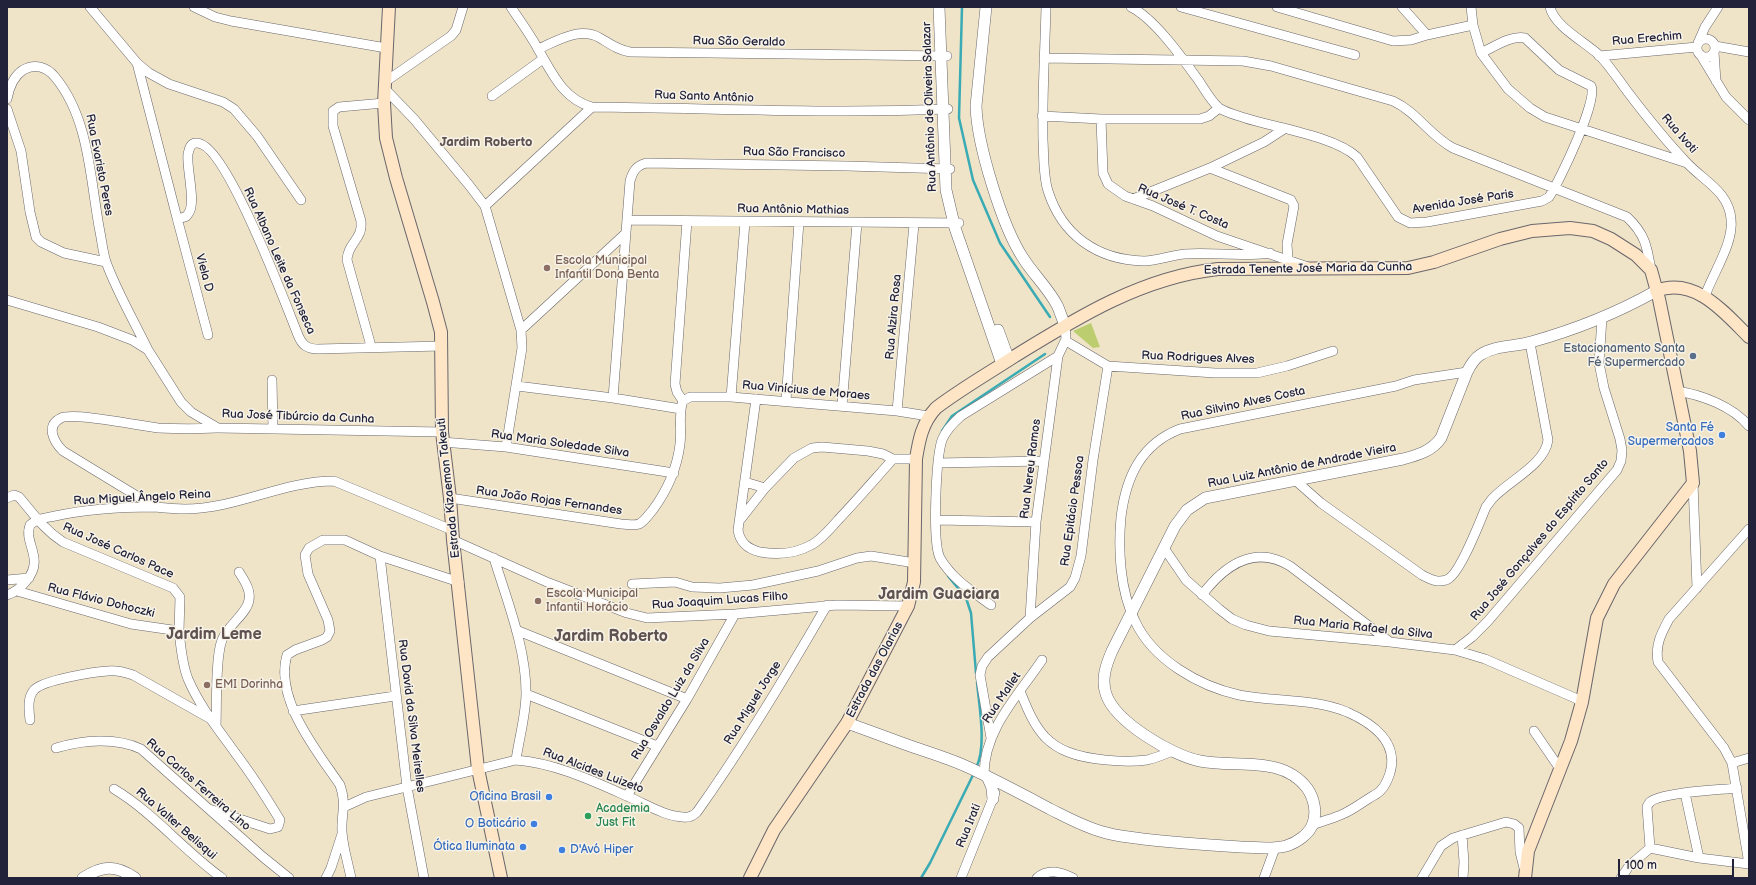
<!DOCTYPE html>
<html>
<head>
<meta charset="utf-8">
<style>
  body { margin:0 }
  #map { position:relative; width:1756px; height:885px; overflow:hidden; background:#efe4c7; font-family:"Balsamiq Sans",sans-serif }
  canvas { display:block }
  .frame { position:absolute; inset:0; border:8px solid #22223b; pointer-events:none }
  .scale { position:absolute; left:1618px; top:859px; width:116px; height:18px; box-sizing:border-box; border:2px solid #22223b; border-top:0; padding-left:5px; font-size:12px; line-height:14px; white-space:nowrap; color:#22223b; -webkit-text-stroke:3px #f7f3e8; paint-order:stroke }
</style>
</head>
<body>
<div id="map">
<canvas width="1756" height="885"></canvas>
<div class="frame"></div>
<div class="scale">100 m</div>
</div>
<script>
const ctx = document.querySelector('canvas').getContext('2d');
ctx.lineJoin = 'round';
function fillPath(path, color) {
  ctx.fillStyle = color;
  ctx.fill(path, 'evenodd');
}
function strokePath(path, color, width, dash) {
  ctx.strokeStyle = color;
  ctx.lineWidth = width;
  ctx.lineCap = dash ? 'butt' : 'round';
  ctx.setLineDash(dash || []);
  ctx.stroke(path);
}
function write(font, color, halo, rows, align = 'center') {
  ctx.font = font + ' "Balsamiq Sans",sans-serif';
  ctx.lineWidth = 3;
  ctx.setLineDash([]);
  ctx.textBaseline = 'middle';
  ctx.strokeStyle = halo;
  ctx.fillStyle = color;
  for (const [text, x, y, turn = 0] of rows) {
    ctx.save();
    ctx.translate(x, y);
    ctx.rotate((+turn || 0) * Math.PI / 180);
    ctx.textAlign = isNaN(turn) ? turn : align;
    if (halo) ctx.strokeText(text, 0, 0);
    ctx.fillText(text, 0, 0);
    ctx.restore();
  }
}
const green = new Path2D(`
  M1091,323L1100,347L1093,348L1073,331Z`);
const stream = new Path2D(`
  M962,7L959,118L973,180L1000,243L1050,317
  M942,431L952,416L1045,354
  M948,576L966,598L971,613L976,673
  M976,768C987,746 979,706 977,682
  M921,878L930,863L974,773`);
const minor = new Path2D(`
  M90,7L137,63L149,73L169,84L223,102L234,109L257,136L301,200
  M194,7L215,17L231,21L386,48
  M511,7C520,21 530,34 538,49C552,73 563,99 592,107C711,108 830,114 948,109
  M1046,7C1045,51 1042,96 1043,140C1044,156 1043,175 1048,191C1062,235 1097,260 1144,261C1158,261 1171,255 1185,254C1213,252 1241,257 1270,253
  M1131,7C1155,19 1183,59 1199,81C1205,90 1211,101 1219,108C1227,113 1236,115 1245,118C1276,128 1334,136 1357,157L1398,217L1410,223L1427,222L1542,201L1549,197C1559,182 1599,99 1591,86L1559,70L1525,38C1511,35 1494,47 1481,53
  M1181,7L1355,55
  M1277,7L1393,41L1411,40L1427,35L1473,25
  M1402,7L1427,35
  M1471,7L1473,25L1481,53L1508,89L1530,108L1545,117L1687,163
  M1550,7C1554,26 1585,42 1599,55C1609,65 1618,79 1627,91C1646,116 1666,141 1687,163C1704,181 1729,192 1731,219C1734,243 1713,273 1705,296
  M1697 48a9 9 0 1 1 18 0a9 9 0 1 1-18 0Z
  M1698,43L1705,27L1718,7
  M1715,46L1749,52
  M538,49C557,41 580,26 600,38C610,44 618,50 630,52L947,56
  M1714,52L1716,81
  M1700,54L1726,97L1749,120
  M1599,56L1697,47
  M1044,58L1243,61L1271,66L1393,101C1417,112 1430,136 1453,148L1627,217C1645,234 1647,246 1651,270
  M137,63L177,218C181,218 186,218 188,214C197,204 186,168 188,154C189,150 190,143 196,143C225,140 287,308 298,335C302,345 307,349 318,349L442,346
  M385,82L451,36L456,30L463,7
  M385,89L414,119L469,185L485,206L521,330L522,348L506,447
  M492,96L543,59
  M7,99C9,88 14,76 23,70C35,63 47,67 55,77C90,119 90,181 100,232C102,242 103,253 106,262C117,292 134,321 148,350
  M7,109L21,151L30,212L36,237L41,242L64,253L106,262
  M1042,116L1101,119H1200L1209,116L1219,108
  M1101,119L1103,173L1108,184L1125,196L1153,206L1217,236L1308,267
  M1210,168L1291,200L1294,206L1287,244L1288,259
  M1133,199L1210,168L1264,142L1284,129
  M485,206L592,107
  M177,218L208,335
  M627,220L959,223
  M7,300L98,327L132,340L148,350L181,402L191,412L218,428L442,432
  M521,330L626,233
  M1066,341L1108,366L1215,373H1257L1287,366L1333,351
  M371,346L347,260C348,242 363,240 361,221L333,126V111L339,107L384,103
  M272,380L273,429
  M517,386L613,398L681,409
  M1677,391C1702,395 1732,406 1749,426
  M731,397L745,222
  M613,398L630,181C633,171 636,166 646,163L847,166L950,169
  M756,399L738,530C740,543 748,549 760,552C777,555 795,554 811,545C821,540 830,529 838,520C857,500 875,479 893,459
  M683,401L690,397H731L897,411L928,416
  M683,401L677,392L675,384L687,221
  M786,401L799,222
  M842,406L857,223
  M897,411L914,224
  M442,442L506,447L674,473
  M938,463L1044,461
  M1295,480L1321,503L1422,575C1430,579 1437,583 1446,580C1459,577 1480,521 1486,507L1492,499C1508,481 1545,465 1548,440L1530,343
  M745,482L765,488
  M1693,483L1697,588
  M7,498L14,495L19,497C33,513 44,530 63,542L173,588L180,597L179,631
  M450,498L621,524C627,524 634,526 639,524C645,521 648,515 652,511C667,491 677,469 680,444C682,430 678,414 683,401
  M155,507L63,451C54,442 45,426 61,418C74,412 140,426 158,428C178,429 197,429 217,428
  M740,520L765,488L794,458L812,448L822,447L868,451L883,454L893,459H916
  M937,520L1036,522
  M453,540L549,583L627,613L647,618L735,614L837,605L908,606
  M1164,548L1186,580L1219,609L1232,619L1246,625L1269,631L1390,642L1455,650L1485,659L1575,698L1582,702
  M380,556L407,787L424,878
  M494,558C507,601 526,647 526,693C526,715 519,738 516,760
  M7,580L29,578
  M632,584L675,582L692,587L720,588L753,585L818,571L857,558L871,556L915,563
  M17,591L131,624L179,631C181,648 182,664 188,679C200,707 219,730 236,754C252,775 266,797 280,820L278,827L270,829L209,809
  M7,595C16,592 21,588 27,580C45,558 23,543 30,525C37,518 46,518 55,516C87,509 121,507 155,507C165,508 175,509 185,509C236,509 283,481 334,481L452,530
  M1202,595C1224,566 1254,544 1290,566L1390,642
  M991,605C972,591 952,579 940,558C932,542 936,458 942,440C946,430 953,423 961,416L1058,356
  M1030,618L1036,522L1058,356L1066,339L1065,325
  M516,630L687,699
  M1455,650L1472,637L1488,621L1617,470L1621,461L1622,450L1620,439L1604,388L1599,363L1602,318
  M1020,691C1027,708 1033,724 1045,737C1051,743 1060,749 1068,752C1088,760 1125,763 1147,760C1155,758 1163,755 1170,752
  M526,694L657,746
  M293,711L395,696
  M30,720C29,710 27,698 34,690C43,680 93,672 108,671C117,670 124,672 133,675L209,718
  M216,726C217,705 215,658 222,640C227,626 247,614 249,600C251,590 244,580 239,572
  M1534,731L1560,769
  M991,738L980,675L982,666L988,657L1030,618L1070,587L1075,578L1081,556L1093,460L1108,366
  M56,748C83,740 116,737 141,749L263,857L289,878
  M1732,763L1749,758
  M984,775C984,729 1018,696 1042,660
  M114,789C154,813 184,851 222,878
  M1685,793L1699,858
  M627,796L687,699L735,614
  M344,807L366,797L516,760C555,763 593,781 629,797C646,804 664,816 683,817C688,818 693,816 697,812C744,746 786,676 827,605
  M1313,825C1323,821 1334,818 1343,814C1352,810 1360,804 1368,799C1372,796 1378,794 1381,790C1386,785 1388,779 1390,773C1399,742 1372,723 1347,712C1313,698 1275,702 1239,695C1199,686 1153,660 1135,621C1120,591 1118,550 1121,517C1126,477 1141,444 1180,429L1396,386L1414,380L1467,372
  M1462,835L1464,862L1463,878
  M1650,848L1647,807C1647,806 1650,802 1650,802C1662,792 1719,790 1737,788
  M1749,864L1732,763L1724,748L1658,662C1655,645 1661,634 1669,619L1749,529
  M326,878L331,868L342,834
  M351,878C348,863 343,847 342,832C341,813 347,805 340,785C317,751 274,699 287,655L295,650L322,640L327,637L330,631L328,620L308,574L305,555L309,548L323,540H345L380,556L459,582
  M961,878L995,793
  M1037,878C1048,868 1061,872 1073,878
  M1264,878L1275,848
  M1422,878L1441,846L1453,838L1506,822L1514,824L1519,828L1520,852L1524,868
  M1621,878L1629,866L1650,848L1699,858L1749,864`);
const tertiary = new Path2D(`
  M939,7L946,190L955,228L1002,364
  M986,7L976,106C977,144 1002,226 1023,258C1033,274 1048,288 1057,305C1060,311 1062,319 1065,325
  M998,330L1009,360
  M847,723C870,731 893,740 916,748C934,754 953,760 970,768C997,781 1024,795 1050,809C1068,818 1084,827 1103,832C1115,836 1130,837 1143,839C1176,843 1208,845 1241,847C1255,847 1271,850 1286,846C1296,843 1310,834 1313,823C1317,812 1314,798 1307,788C1282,755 1236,768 1200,761C1173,756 1115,722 1106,694C1101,679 1106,665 1112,651L1175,526L1187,510L1205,498L1403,459C1418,455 1432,451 1441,438L1467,372C1470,366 1474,359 1480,355C1495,345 1515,347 1531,342C1574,330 1617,313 1656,291
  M987,776L992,788L993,799
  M83,878C102,866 115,864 135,878`);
const secondary = new Path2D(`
  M389,7L384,103L386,138L396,178L433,302L441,332L442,432L450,498L453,540L478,769L501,878
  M1656,291C1695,276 1725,313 1749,337
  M750,878L774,830L847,723L908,606L914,582L916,459C919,440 922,423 936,408C961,389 989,373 1015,356C1078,317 1143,277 1218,269L1408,268L1434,262L1500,239L1532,231L1570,228L1593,231L1611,239L1636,255L1651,270L1659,299L1690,451L1693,483L1614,584L1597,618L1582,702L1571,741L1528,851L1525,878`);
const markers = [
  [547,268,4,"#8d6e63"],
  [1693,356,4,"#5c6f8a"],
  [1722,435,4,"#3f7fe0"],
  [538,601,4,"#8d6e63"],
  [207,685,4,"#8d6e63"],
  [549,797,4,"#3f7fe0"],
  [588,816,4,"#2e9e5b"],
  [534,824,4,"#3f7fe0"],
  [523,847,4,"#3f7fe0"],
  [562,850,4,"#3f7fe0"]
];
const streetNames = [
  ["Rua Erechim",1647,39,-5],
  ["Rua São Geraldo",739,42,1],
  ["Rua Santo Antônio",704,97,2],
  ["Rua Antônio de Oliveira Salazar",930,107,-92],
  ["Rua Ivoti",1679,134,49],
  ["Rua São Francisco",794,153,1],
  ["Rua Evaristo Peres",99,165,79],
  ["Avenida José Paris",1463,202,-9],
  ["Rua José T. Costa",1183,207,23],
  ["Rua Antônio Mathias",793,210,1],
  ["Rua Albano Leite da Fonseca",279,261,66],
  ["Estrada Tenente José Maria da Cunha",1308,269,-1],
  ["Viela D",204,273,75],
  ["Rua Alzira Rosa",894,317,-85],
  ["Rua Rodrigues Alves",1198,358,2],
  ["Rua Vinícius de Moraes",806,391,5],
  ["Rua Silvino Alves Costa",1243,404,-12],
  ["Rua José Tibúrcio da Cunha",298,417,2],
  ["Rua Maria Soledade Silva",560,444,8],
  ["Rua Luiz Antônio de Andrade Vieira",1302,466,-11],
  ["Rua Nereu Ramos",1031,469,-83],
  ["Estrada Kizaemon Takeuti",449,488,-96],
  ["Rua Miguel Ângelo Reina",142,498,-3],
  ["Rua João Rojas Fernandes",549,501,8],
  ["Rua Epitácio Pessoa",1073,511,-82],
  ["Rua José Gonçalves do Espírito Santo",1540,540,-50],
  ["Rua José Carlos Pace",118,551,24],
  ["Rua Flávio Dohoczki",101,601,14],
  ["Rua Joaquim Lucas Filho",720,601,-4],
  ["Rua Maria Rafael da Silva",1363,628,6],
  ["Estrada das Olarias",875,670,-62],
  ["Rua Mallet",1002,698,-56],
  ["Rua Osvaldo Luiz da Silva",671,699,-59],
  ["Rua Miguel Jorge",753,703,-58],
  ["Rua David da Silva Meirelles",411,716,83],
  ["Rua Alcides Luizeto",593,771,21],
  ["Rua Carlos Ferreira Lino",198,785,41],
  ["Rua Valter Belisqui",176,824,41],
  ["Rua Irati",969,826,-68]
];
const educationNames = [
  ["Escola Municipal",555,261],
  ["Infantil Dona Benta",555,275],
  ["Escola Municipal",546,594],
  ["Infantil Horácio",546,608],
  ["EMI Dorinha",215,685]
];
const serviceNames = [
  ["Estacionamento Santa",1685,349],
  ["Fé Supermercado",1685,363]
];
const shopNames = [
  ["Santa Fé",1714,428],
  ["Supermercados",1714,442],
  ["Oficina Brasil",541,797],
  ["O Boticário",526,824],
  ["Ótica Iluminata",515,847],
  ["D'Avó Hiper",570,850,"left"]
];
const leisureNames = [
  ["Academia",596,809],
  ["Just Fit",596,823]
];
const neighbourhoodNames = [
  ["Jardim Roberto",486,143]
];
const districtNames = [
  ["Jardim Guaciara",939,595],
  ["Jardim Leme",214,635],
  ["Jardim Roberto",611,637]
];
fillPath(green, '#bccd70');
strokePath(stream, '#3aabb5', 2.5);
strokePath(minor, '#6a666c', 10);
strokePath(tertiary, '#6a666c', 12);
strokePath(secondary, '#6a666c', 14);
strokePath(minor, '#fff', 9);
strokePath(tertiary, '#fff', 11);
strokePath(secondary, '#fde5c5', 12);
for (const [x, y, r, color] of markers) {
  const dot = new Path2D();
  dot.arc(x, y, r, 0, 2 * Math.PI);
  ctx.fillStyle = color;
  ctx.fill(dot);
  strokePath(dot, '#f7f3e8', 1.5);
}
write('12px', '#22223b', '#f7f3e8', streetNames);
write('12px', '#785e54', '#f7f3e8', educationNames, 'left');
write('12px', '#4e5e75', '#f7f3e8', serviceNames, 'right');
write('12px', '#366cbe', '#f7f3e8', shopNames, 'right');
write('12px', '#27864d', '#f7f3e8', leisureNames, 'left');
write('bold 13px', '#5f5250', '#f7f3e8', neighbourhoodNames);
write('bold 16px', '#5f5250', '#f7f3e8', districtNames);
</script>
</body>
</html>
